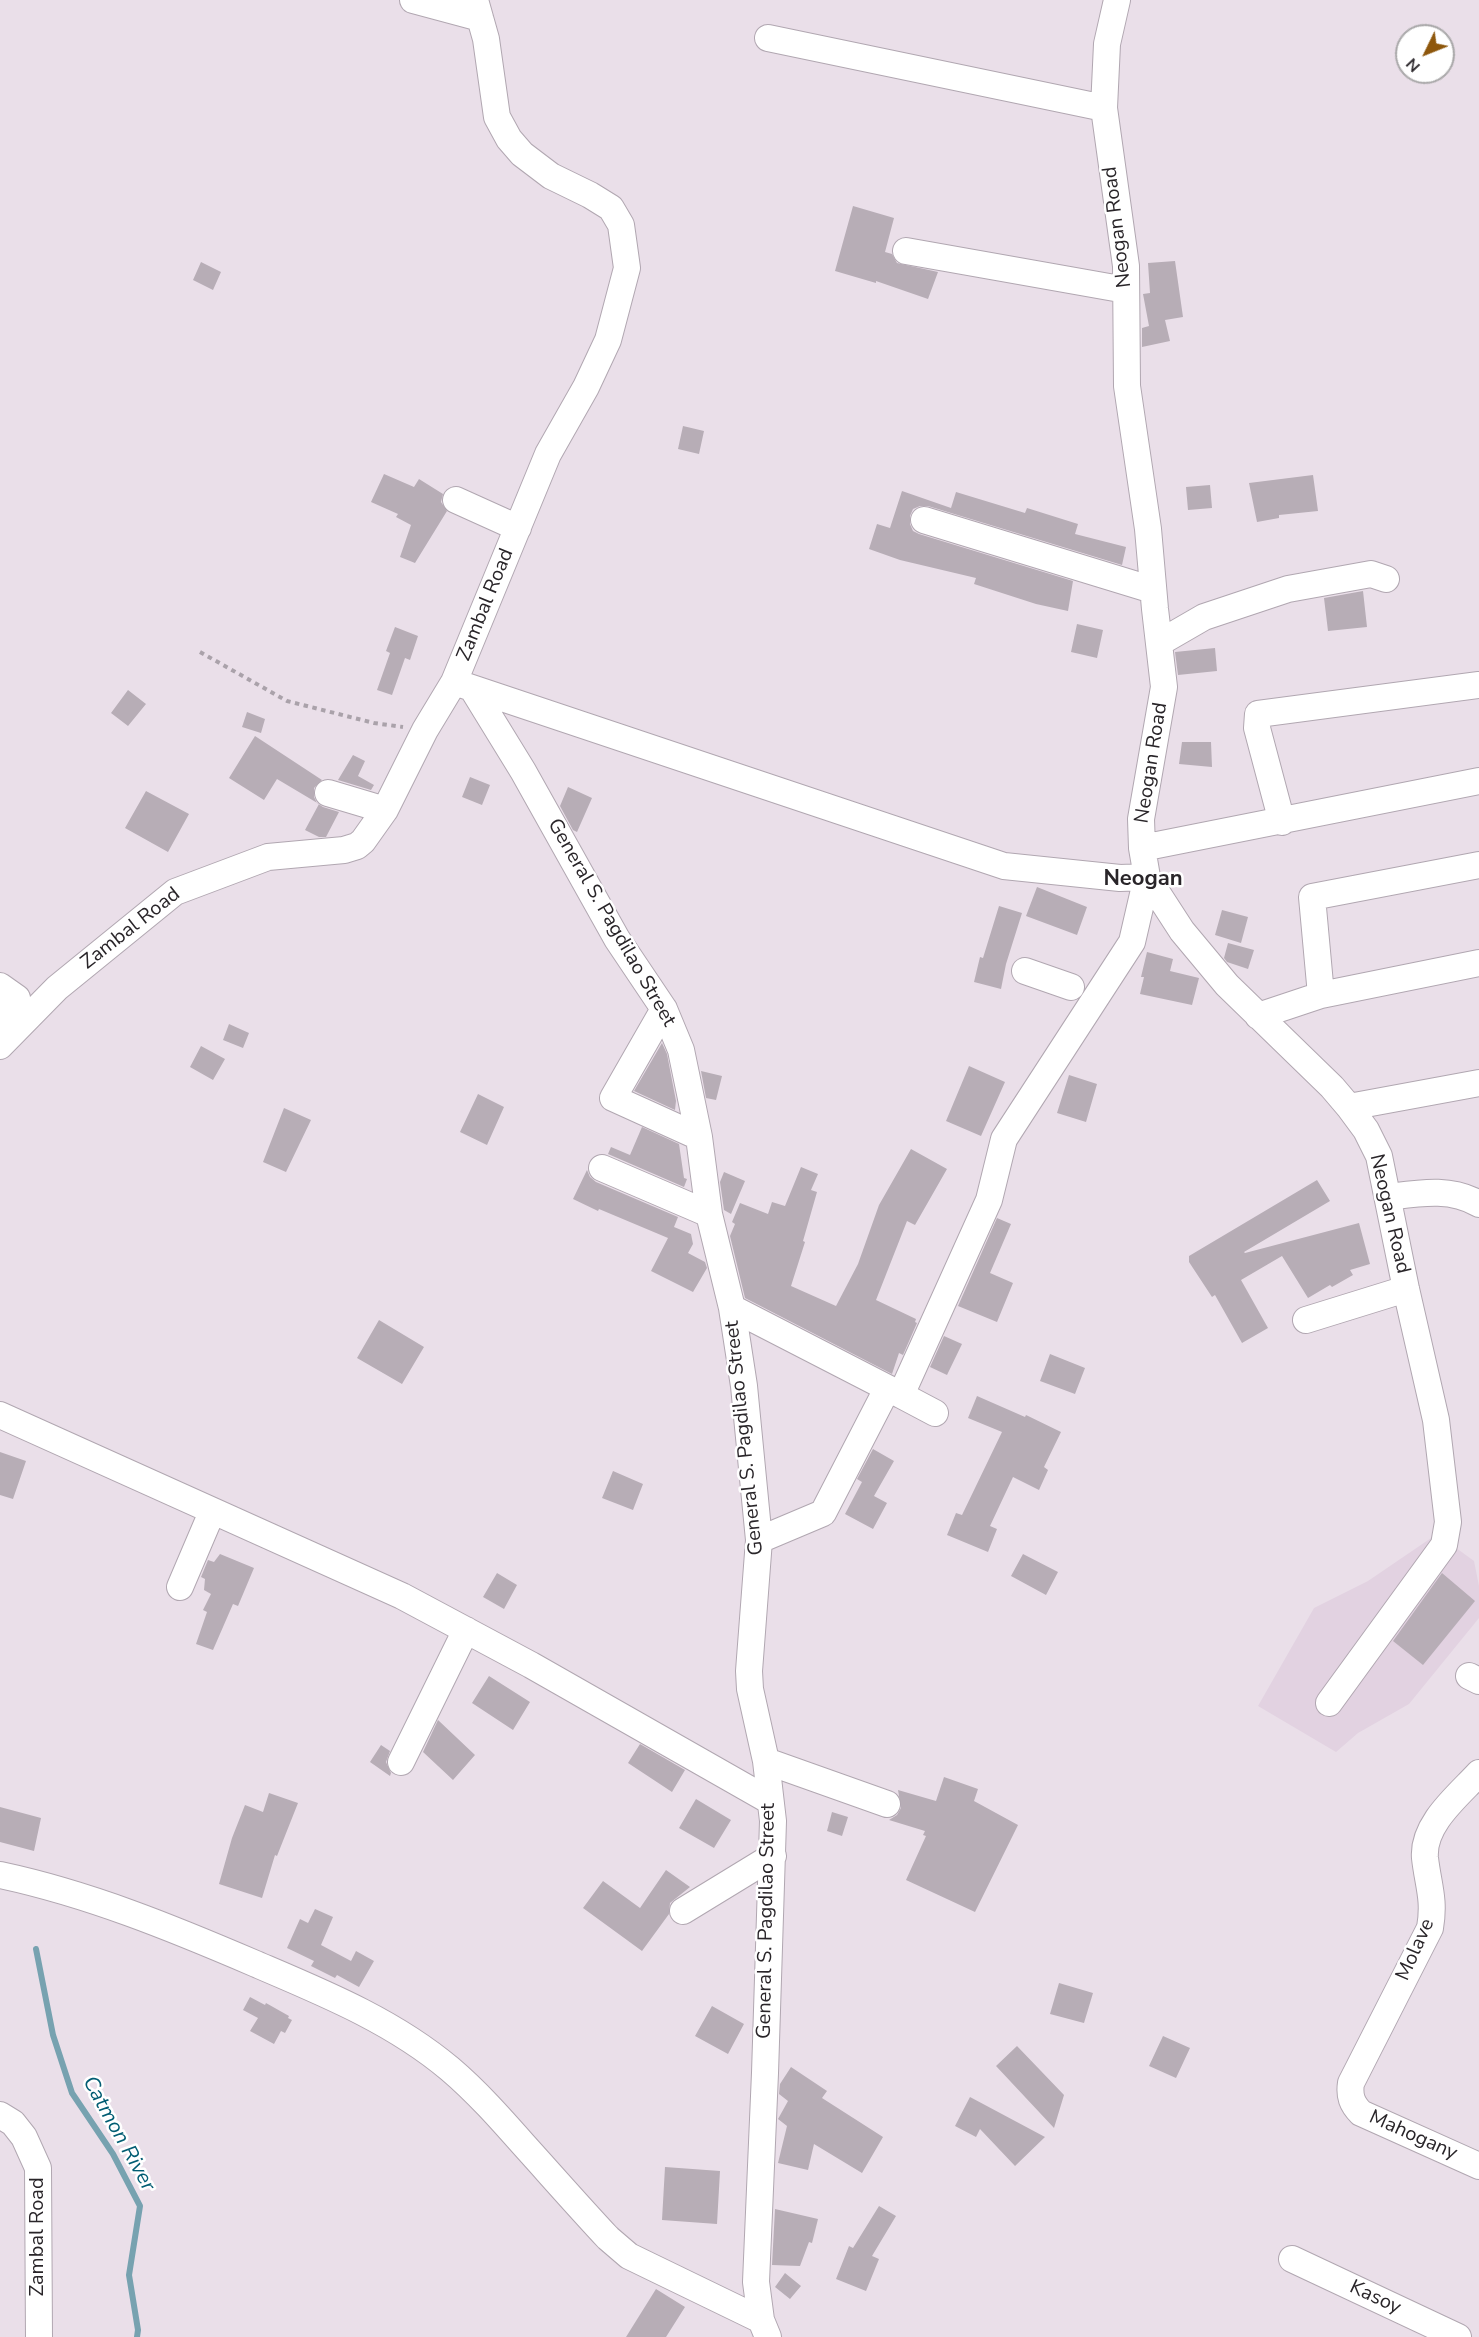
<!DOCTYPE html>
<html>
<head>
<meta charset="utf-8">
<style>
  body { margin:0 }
  #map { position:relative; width:1479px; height:2337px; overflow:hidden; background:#eadfe9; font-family:"Nunito Sans",sans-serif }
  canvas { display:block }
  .north { position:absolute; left:1395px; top:24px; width:60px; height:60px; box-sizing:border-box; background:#fff; border:2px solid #a9a8a9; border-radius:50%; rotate:227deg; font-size:16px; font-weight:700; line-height:24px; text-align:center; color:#292529 }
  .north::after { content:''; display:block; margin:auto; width:21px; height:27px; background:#8e570c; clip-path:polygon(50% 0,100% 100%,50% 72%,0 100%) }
</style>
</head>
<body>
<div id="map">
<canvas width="1479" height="2337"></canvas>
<div class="north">N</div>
</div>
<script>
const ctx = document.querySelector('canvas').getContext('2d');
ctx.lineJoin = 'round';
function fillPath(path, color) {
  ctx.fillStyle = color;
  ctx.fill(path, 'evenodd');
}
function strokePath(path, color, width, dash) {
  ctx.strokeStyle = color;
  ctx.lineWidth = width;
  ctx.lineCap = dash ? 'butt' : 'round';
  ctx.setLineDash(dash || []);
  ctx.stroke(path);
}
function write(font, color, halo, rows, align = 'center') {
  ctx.font = font + ' "Nunito Sans",sans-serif';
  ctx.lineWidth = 5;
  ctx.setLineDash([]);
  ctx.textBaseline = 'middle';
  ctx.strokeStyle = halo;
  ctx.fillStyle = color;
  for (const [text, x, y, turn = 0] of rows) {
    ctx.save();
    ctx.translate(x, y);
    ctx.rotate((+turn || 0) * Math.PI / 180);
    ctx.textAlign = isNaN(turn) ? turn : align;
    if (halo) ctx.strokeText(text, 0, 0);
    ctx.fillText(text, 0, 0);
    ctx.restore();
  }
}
const built = new Path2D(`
  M1437,1534L1474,1561L1479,1586V1618L1409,1704L1358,1733L1336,1752L1258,1706L1314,1608L1368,1581Z`);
const stream = new Path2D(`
  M36,1949L53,2035L72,2093L113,2154L140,2206L129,2275L138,2330L137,2337`);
const building = new Path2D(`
  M853,206L894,218L885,252L892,254L897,263L938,272L928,299L876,281V283L835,271Z
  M1175,261L1183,317L1165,320L1170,341L1142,347V328L1149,326L1143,294L1150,293L1148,263Z
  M201,262L221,272L213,290L193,280Z
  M683,426L704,431L699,454L678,449Z
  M384,474L414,487L419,479L443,494L441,502L447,511L415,563L400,557L411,525L396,517L398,514L371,502Z
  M1313,475L1318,511L1279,515V518L1257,522L1249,483Z
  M1210,485L1212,508L1188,510L1186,487Z
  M902,491L951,508L956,492L1025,513L1027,508L1078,524L1075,534L1126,547L1122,565L928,506H920L913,509L910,516V524L913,531L919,534L1073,581L1068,611L1036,604L974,584L976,578L900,560L869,549L877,524L890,528Z
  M1363,591L1367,627L1328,631L1324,598Z
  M1077,624L1103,630L1097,658L1071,652Z
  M395,627L418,636L410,660L405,658L392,695L377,690L390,653L386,651Z
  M1215,648L1217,671L1178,675L1175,652Z
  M128,690L146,704L128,726L111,713Z
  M247,712L265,719L261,733L242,727Z
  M255,736L322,780L314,788V797L317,803L323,807L339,812L326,837H319L305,830L319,804L277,779L264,800L229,778Z
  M1182,742H1211L1212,767L1179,764Z
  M353,755L365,761L358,776L374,785L371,790L338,780Z
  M470,777L490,785L482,805L462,797Z
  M568,787L592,798L577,832L573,830L560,806Z
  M146,791L189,814L168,852L125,828Z
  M1037,887L1087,907L1077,935L1026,916Z
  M999,906L1022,913L1006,964L1001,989L974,982L980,957L983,958Z
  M1222,910L1248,917L1241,943L1215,935Z
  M1228,943L1254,950L1248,969L1227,962L1224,958Z
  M1147,952L1173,959L1170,971L1199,978L1192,1005L1140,994L1144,977H1141Z
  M229,1024L249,1033L243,1048L223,1040Z
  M662,1043L667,1054L676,1101L675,1110L634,1091Z
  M201,1046L225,1059L213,1080L190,1067Z
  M969,1066L1005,1082L981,1136L946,1121Z
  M701,1071L722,1076L716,1100L706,1098Z
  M1069,1075L1097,1084L1086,1122L1057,1113Z
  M478,1094L504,1107L487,1145L460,1132Z
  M284,1108L311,1120L286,1172L263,1162Z
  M642,1127L679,1144L684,1178L687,1179L684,1187L608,1154L611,1147L630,1155Z
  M911,1149L947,1169L915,1225L907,1221L876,1300L916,1319L915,1322L917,1323L903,1355L899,1353L892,1374L745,1298L730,1236L735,1224L732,1222L740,1203L768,1214L772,1202L785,1206L801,1167L818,1174L811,1190L817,1192L803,1241L805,1242L791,1286L836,1306L858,1264L879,1205Z
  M587,1170L590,1177L596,1182L678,1217L674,1227L691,1234L693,1244L688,1253L705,1262L707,1268L693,1292L651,1271L668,1238L599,1209L598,1211L573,1199Z
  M724,1172L745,1181L731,1214L724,1210L720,1182Z
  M1317,1180L1330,1201L1244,1252L1245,1253L1359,1223L1370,1264L1350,1270L1353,1275L1332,1287L1330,1285L1308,1298L1282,1256L1241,1280L1268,1328L1242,1343L1215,1295L1212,1297L1189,1262V1256Z
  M997,1218L1011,1224L990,1273L1013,1283L997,1322L958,1306Z
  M379,1320L424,1347L402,1384L357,1358Z
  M944,1336L962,1344L947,1375L930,1367Z
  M1050,1354L1085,1368L1075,1394L1040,1381Z
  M977,1396L1025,1417L1026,1415L1061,1432L1044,1467L1048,1470L1039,1490L1013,1477L990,1526L997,1529L988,1552L947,1535L956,1513L962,1515L1002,1432L968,1418Z
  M873,1449L894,1461L874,1496L887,1503L873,1529L845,1514L862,1482L857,1479Z
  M0,1452L26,1461L13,1499L0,1495Z
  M613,1471L643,1484L633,1510L602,1498Z
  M220,1554L254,1568L238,1606L233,1604L213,1650L196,1644L207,1612L203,1610L211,1594L204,1590L205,1579L201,1577L208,1560L214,1562Z
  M1023,1554L1058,1572L1046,1595L1011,1576Z
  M497,1573L517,1585L504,1609L483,1597Z
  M1442,1573L1475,1601L1423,1665L1393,1641Z
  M489,1676L530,1702L513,1730L472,1703Z
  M438,1720L475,1755L453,1780L423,1752Z
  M640,1744L685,1770L672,1792L628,1763Z
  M381,1745L390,1751L386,1762L391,1773L390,1776L370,1762Z
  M944,1777L978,1789L974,1801L1018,1825L975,1912L906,1880L926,1836L923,1835L925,1831L889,1820L897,1815L901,1808L898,1790L936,1801Z
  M269,1793L298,1803L277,1856L275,1855L262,1898L219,1884L232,1838L245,1805L263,1812Z
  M696,1799L731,1820L714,1848L679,1828Z
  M0,1807L41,1818L34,1851L0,1842Z
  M832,1812L848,1817L842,1836L827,1831Z
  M666,1870L690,1887L670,1903L669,1914L642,1951L583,1908L603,1881L640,1908Z
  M315,1909L333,1917L321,1945L351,1961L356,1951L374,1961L359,1987L337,1975L335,1978L311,1966L314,1961L287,1948L300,1919L308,1923Z
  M1059,1983L1093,1993L1084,2023L1050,2014Z
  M250,1997L265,2005L266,2003L289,2016L288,2018L292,2020L285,2033L281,2031L274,2044L250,2031L258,2018L243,2010Z
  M712,2006L744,2024L728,2054L695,2036Z
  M1163,2036L1190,2048L1176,2078L1149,2066Z
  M1017,2046L1064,2095L1054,2128L996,2066Z
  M791,2067L827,2091L822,2098L883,2137L862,2173L814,2144L808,2170L778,2163L787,2126L778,2119L788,2101L779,2094L780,2084Z
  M970,2097L1045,2137L1015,2166L980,2129L976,2137L955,2126Z
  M665,2167L720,2171L717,2224L662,2220Z
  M879,2206L896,2216L872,2256L879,2259L866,2291L836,2279L849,2246L853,2248Z
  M775,2209L818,2219L812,2243L809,2242L800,2266L772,2265Z
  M785,2273L801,2286L790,2299L775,2287Z
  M656,2289L685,2307L666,2337H626Z`);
const path = new Path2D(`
  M200,652L287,701L374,723L403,727`);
const minor = new Path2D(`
  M413,0L480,18
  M1117,0L1107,44L1104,108L1126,266L1127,386L1148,529L1155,609L1164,687L1141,819L1142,848L1147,877L1182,931L1227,985L1332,1087L1349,1107L1366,1130L1379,1156L1406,1289L1436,1420L1448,1522L1444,1545L1329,1703
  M768,38L1104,108
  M906,251L1126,290
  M456,500L518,528
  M924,520L1153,590
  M1159,643L1204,617L1288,589L1371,574L1386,579
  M454,682L472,688L523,771L617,939L664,1009L681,1050L699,1137L709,1214L732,1308L744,1386L759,1540L749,1671L750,1689L766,1761L773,1821L765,2073L756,2282L761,2320L768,2337
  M472,688L1004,866L1120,878L1147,877L1132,942L1004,1139L989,1200L901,1395L732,1308
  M328,793L385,810
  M1282,822L1257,728L1258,714L1479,685
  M1142,848L1479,781
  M1025,971L1071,987
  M0,986L17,998L0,1017
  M1321,995L1312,897L1479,865
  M664,1009L613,1098L699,1137
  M1258,1016L1321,995L1479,963
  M0,1046L57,988L175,892L268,857L344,850L357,846L363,841L385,810L425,730L454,682L548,454L586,387L608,340L627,268L621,225L611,208L590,195L551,176L522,154L509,139L497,117L486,39L475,0
  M1349,1107L1479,1083
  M602,1168L709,1214
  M1388,1197C1419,1193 1451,1187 1479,1204
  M1306,1320L1406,1289
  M901,1395L935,1413
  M0,1415L402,1596L531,1665L770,1801
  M759,1540L823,1513L887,1389
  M180,1587L212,1512
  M1469,1676L1479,1681
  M766,1761L887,1804
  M401,1762L466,1630
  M1479,1773C1459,1795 1422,1824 1425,1858C1428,1885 1435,1899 1430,1928L1351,2083C1349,2096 1352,2104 1361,2113L1479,2166
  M0,1875C89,1894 172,1928 256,1964C324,1993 393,2021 450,2069C477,2092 500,2118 523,2144C551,2175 579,2207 608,2238L629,2256L761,2320
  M683,1911L773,1856
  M0,2115L13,2123L24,2137L38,2168L39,2337
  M1292,2259L1458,2337`);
const streetNames = [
  ["Neogan Road",1118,227,-97],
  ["Zambal Road",486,605,-68],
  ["Neogan Road",1152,763,-81],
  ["General S. Pagdilao Street",611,923,60],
  ["Zambal Road",131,929,-38],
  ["Neogan Road",1389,1214,77],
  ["General S. Pagdilao Street",745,1438,-96],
  ["General S. Pagdilao Street",767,1921,-89],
  ["Molave",1416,1950,-66],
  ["Mahogany",1413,2136,24],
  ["Zambal Road",38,2237,-90],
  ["Kasoy",1375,2298,25]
];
const waterNames = [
  ["Catmon River",118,2134,61]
];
const quarterNames = [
  ["Neogan",1143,880]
];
fillPath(built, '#e2d2e1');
strokePath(stream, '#77a2b0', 6);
fillPath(building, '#b7adb6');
strokePath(minor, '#b1a7b1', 28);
strokePath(path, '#aaa2aa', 4, [4.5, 4.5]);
strokePath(minor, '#fff', 26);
write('20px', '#292529', '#fff', streetNames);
write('italic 21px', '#025d73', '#fff', waterNames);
write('bold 22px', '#292529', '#fff', quarterNames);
</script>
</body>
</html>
